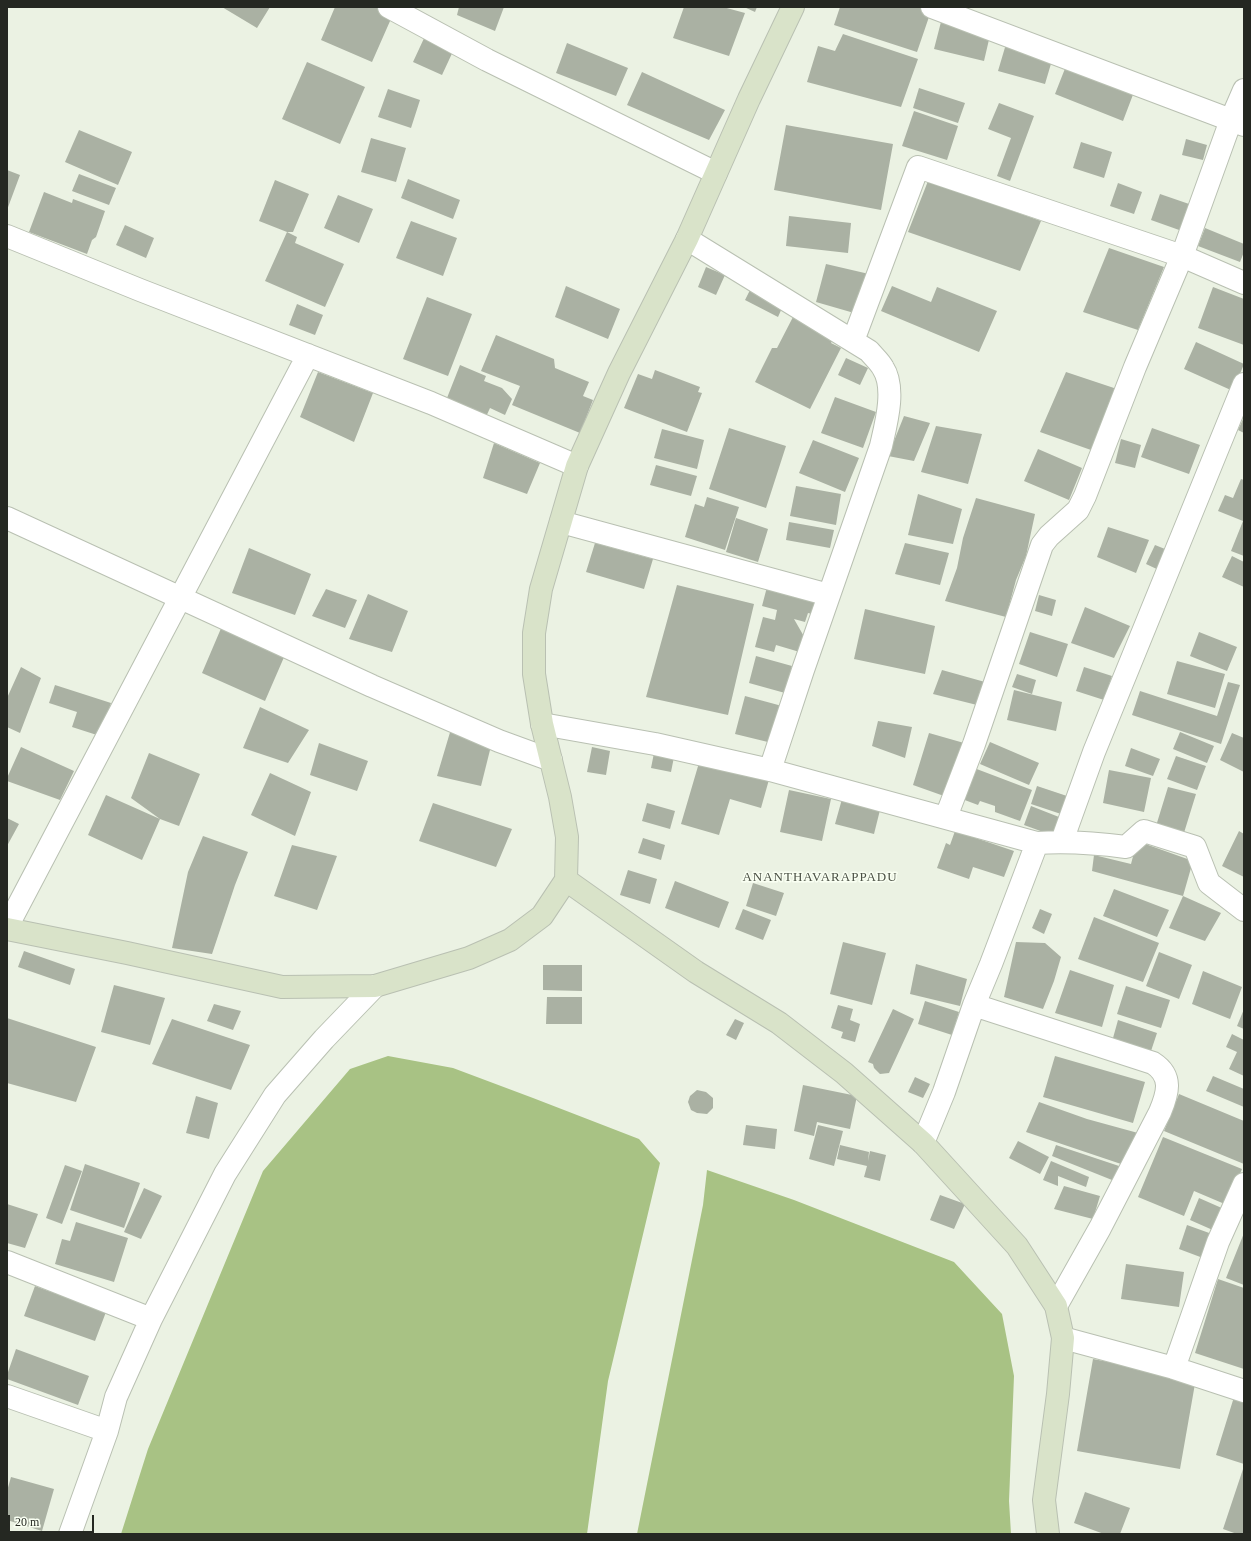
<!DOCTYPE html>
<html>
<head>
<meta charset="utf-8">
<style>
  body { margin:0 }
  #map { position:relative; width:1251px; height:1541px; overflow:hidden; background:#ebf2e3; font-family:"Times New Roman",serif }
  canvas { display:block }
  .frame { position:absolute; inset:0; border:8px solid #252822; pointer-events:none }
  .scale { position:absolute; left:8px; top:1515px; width:86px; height:18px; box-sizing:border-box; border:2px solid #252822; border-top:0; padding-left:5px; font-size:12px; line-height:14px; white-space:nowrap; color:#252822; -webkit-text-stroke:3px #f9fff2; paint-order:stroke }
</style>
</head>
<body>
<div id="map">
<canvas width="1251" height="1541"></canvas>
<div class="frame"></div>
<div class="scale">20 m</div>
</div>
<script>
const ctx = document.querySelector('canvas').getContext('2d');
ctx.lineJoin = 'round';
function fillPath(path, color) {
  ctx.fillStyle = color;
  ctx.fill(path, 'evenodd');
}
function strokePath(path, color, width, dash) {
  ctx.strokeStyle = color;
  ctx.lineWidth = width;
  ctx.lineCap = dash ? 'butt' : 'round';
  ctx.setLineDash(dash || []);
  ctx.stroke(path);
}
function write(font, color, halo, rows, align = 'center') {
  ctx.font = font + ' "Times New Roman",serif';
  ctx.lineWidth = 3;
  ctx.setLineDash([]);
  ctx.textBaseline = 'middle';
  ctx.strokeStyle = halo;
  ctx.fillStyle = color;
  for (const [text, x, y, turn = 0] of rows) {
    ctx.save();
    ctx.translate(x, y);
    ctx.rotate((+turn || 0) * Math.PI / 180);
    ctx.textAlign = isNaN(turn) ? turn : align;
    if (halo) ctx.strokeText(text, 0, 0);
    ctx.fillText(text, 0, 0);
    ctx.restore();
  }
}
const water = new Path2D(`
  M388,1056L453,1068L533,1098L639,1139L660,1163L608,1381L587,1534H121L148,1449L263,1171L350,1069Z
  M707,1170L794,1200L954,1262L1002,1314L1014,1376L1009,1501L1011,1534H637L703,1205Z`);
const building = new Path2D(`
  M222,7H270L257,28Z
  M335,7H383L394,12L372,62L321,40Z
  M459,7H504L495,31L457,15Z
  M684,7H723L745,13L729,56L673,38Z
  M744,7H757L755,12Z
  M840,7H919L931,11L917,52L834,25Z
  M942,18L991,31L984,61L934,49Z
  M426,34L455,47L442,75L413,62Z
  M843,34L918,59L901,107L807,82L818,46L835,51Z
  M567,43L628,68L616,96L556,73Z
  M1006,44L1053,57L1045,84L998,71Z
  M307,62L365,87L340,144L282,119Z
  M1066,66L1134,92L1123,121L1055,94Z
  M642,72L725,110L709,140L627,105Z
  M919,88L965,103L958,123L913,108Z
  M388,89L420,100L411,128L378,117Z
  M999,103L1034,116L1010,181L997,176L1011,138L988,129Z
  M914,111L958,126L947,160L902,146Z
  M786,125L893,144L881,210L774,190Z
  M79,130L132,152L118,185L65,162Z
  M371,138L406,148L396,182L361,172Z
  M1186,139L1207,145L1203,160L1182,155Z
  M1081,142L1112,152L1104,178L1073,168Z
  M7,170L20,175L7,210Z
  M79,174L116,188L109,205L72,191Z
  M408,179L460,200L453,219L401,198Z
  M275,180L309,194L293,232H287L259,221Z
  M928,181L1041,221L1020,271L908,232Z
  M1118,183L1142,192L1134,214L1110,206Z
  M44,192L72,203L73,199L105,211L96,237L92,240L87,254L29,232Z
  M1160,194L1192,205L1182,231L1151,220Z
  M338,195L373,209L359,243L324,228Z
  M789,216L851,223L848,253L786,246Z
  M411,221L457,238L443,276L396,258Z
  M125,225L154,238L146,258L116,245Z
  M1205,228L1244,244V252L1240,262L1198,246Z
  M287,232L297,237L295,243L344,264L325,307L265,281Z
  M1109,248L1164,267L1138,330L1083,312Z
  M826,264L869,274L861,315L816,302Z
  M706,267L725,275L716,295L698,287Z
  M566,286L620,309L608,339L555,317Z
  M752,286L782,308L778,317L745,300Z
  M892,286L931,302L937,287L997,311L979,352L881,311Z
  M1213,287L1244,299V345L1198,328Z
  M427,297L472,314L448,376L403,359Z
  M297,304L323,315L315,335L289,325Z
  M793,317L834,337L831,343L841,348L810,409L755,382L772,348H777Z
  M496,335L554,359L555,368L589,382L583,396L593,400L580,433L512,405L520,386L481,371Z
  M1196,342L1244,364L1233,391L1184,369Z
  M846,358L868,368L860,385L838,375Z
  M460,365L486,376L484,381L502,388L512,399L505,415L490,408L485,419L445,403Z
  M655,370L700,387L698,392L702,393L687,432L624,408L638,374L652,379Z
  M318,372L373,393L354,442L300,417Z
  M1066,372L1117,389L1091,450L1040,432Z
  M835,397L876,412L863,448L821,433Z
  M904,416L930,423L914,461L888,456Z
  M1244,417V433L1238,430Z
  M936,426L982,434L968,484L921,472Z
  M729,428L786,446L766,508L709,489Z
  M1152,428L1200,445L1189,474L1141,457Z
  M662,429L704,440L697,469L654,458Z
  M1121,439L1141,445L1135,468L1115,463Z
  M813,440L859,458L845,492L799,473Z
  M494,443L540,463L527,494L483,478Z
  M1038,449L1082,468L1069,500L1024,481Z
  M656,465L697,476L691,496L650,485Z
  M1241,479L1244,480V556L1231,551L1243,521L1218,511L1225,495L1233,498Z
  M796,486L841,494L836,525L790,516Z
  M918,494L962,509L953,544L908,535Z
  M707,497L739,507L725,550L685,537L695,504L704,507Z
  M976,498L1035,514L1026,556L1016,580L1006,617L945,601L957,568L963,538Z
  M736,518L768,529L758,562L726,552Z
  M789,522L834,530L830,548L786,540Z
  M1108,527L1149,540L1136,573L1097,557Z
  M595,543L653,559L644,589L586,572Z
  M905,543L949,553L940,585L895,574Z
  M1155,545L1170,551L1161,571L1146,564Z
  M249,548L311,574L295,615L232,593Z
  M1232,556L1244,562V587L1222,577Z
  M677,585L754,604L728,715L646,697Z
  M767,587L818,597L816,615L808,613L805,622L794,619L806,640L803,653L776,645L774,652L755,647L763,617L775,620L777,610L762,606Z
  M326,589L357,600L345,628L312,616Z
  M368,594L408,611L392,652L349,639Z
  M1039,595L1056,600L1052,616L1035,611Z
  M1085,607L1130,626L1114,658L1071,643Z
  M865,609L935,626L925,674L854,659Z
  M225,619L288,648L265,701L202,673Z
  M1030,632L1068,644L1057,677L1019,664Z
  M1199,632L1237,647L1227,671L1190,656Z
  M756,656L792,666L785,693L749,683Z
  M1177,661L1225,674L1215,708L1167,694Z
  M21,667L41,678L20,733L7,727V698Z
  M1084,667L1112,676L1104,700L1076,691Z
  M942,670L985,682L977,705L933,694Z
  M1017,674L1036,680L1032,694L1012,687Z
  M1228,682L1240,685L1221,744L1132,715L1140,691L1217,716Z
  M55,685L111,703L100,736L72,727L77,712L49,703Z
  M1014,690L1062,702L1056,731L1007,720Z
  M745,696L782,706L772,743L735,734Z
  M260,707L309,730L288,763L243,748Z
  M878,721L912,727L905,758L872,746Z
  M451,729L491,746L481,786L437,776Z
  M1180,732L1214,746L1207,763L1173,749Z
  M929,733L964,743L944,796L913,785Z
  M1232,733L1244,738V772L1220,760Z
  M990,742L1039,763L1029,785L980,764Z
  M319,743L368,761L357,791L310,775Z
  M21,747L74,771L60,800L7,781V778Z
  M592,747L610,751L606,775L587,772Z
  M655,748L675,752L671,772L651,768Z
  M1131,748L1160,759L1153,776L1125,766Z
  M149,753L200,774L179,826L160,819L131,798Z
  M701,756L770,776L761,808L730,799L719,835L681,824Z
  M1176,756L1206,766L1197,790L1167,779Z
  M974,768L1032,790L1020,821L995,812V806L980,801L978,805L962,799Z
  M1109,770L1151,778L1144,812L1103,803Z
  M270,773L311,792L295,836L251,815Z
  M1037,786L1070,797L1064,815L1031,804Z
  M1168,787L1196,794L1183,836L1156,826Z
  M789,790L831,799L822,841L780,832Z
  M106,795L160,819L142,860L88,835Z
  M842,799L880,810L874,834L835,824Z
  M433,803L512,829L496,867L419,841Z
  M647,803L675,811L670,829L642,821Z
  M1031,806L1064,819L1057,837L1024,825Z
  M7,818L19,824L7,846Z
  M955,831L1014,851L1004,877L973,867L969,879L937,868L946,843L950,845Z
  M1239,831L1244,834V877L1222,866Z
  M203,836L248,852L235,885L212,954L172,948L188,872Z
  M643,838L665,845L661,860L638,853Z
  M1137,841L1193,861L1183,896L1092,871L1094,855L1131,864Z
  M292,845L337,856L317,910L274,896Z
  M628,870L657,879L650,904L620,895Z
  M675,881L729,902L719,928L665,908Z
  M753,883L784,893L776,916L746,906Z
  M1114,889L1169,910L1157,937L1103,916Z
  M1183,896L1221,913L1205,941L1169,928Z
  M743,909L771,920L763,940L735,929Z
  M1040,909L1052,914L1044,934L1032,928Z
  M1094,917L1159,943L1143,982L1078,959Z
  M843,942L886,953L872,1005L830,994Z
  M1016,942L1045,943L1061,957L1054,981L1043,1009L1004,997Z
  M24,951L75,969L70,985L18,967Z
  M1159,952L1192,965L1179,999L1146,986Z
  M916,964L967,979L960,1006L910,994Z
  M543,965H582V991L543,990Z
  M1070,970L1114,985L1102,1027L1055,1013Z
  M1203,971L1242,987L1230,1019L1192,1004Z
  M114,985L165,998L150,1045L101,1032Z
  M1126,986L1170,1000L1161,1028L1117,1014Z
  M547,997H582V1024H546Z
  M925,1001L959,1012L952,1035L918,1024Z
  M214,1004L241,1011L233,1030L207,1021Z
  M838,1005L853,1009L850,1020L860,1024L855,1042L841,1038L843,1032L831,1028Z
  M893,1009L914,1019L889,1073L880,1074L874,1068L873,1064L868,1062Z
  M1244,1009V1029L1237,1026Z
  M7,1018L96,1047L76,1102L7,1083Z
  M172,1019L250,1045L231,1090L152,1064Z
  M735,1019L744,1023L736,1040L726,1035Z
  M1118,1020L1157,1033L1151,1051L1113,1038Z
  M1232,1034L1244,1040V1076L1229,1069L1237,1052L1226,1047Z
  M1055,1056L1145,1082L1133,1123L1043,1097Z
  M1213,1076L1244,1089V1107L1206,1091Z
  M915,1077L930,1084L923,1098L908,1092Z
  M803,1085L857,1096L850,1129L817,1122L814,1136L794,1131Z
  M697,1090L706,1092L713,1098V1108L707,1114L697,1113L691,1110L688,1102L690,1096Z
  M1179,1094L1244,1121V1164L1164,1131Z
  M196,1096L218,1103L209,1139L186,1133Z
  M1039,1102L1087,1119L1138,1133L1127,1166L1026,1132Z
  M746,1125L777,1129L775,1149L743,1145Z
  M818,1125L843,1131L834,1166L809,1159Z
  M1163,1137L1242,1169L1227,1205L1194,1191L1184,1216L1138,1197Z
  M1018,1141L1049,1157L1040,1174L1009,1158Z
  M840,1145L869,1152L868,1161L870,1151L886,1155L880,1181L864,1177L867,1166L837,1159Z
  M1056,1145L1122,1167L1117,1182L1052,1156Z
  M1051,1161L1089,1177L1086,1187L1058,1176V1186L1043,1180Z
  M85,1164L140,1183L124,1228L70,1210Z
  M65,1165L82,1171L62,1224L46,1218Z
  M1064,1186L1100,1196L1093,1219L1054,1209Z
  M144,1188L162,1196L141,1239L124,1232Z
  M940,1195L965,1204L954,1229L930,1220Z
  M1199,1198L1224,1209L1215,1231L1190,1220Z
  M7,1204L38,1214L25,1248L7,1243Z
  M76,1222L128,1238L114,1282L55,1264L62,1239L70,1241Z
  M1187,1225L1212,1234L1203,1258L1179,1249Z
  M1244,1233V1285L1226,1278Z
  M1126,1264L1184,1272L1179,1307L1121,1299Z
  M1218,1279L1244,1288V1369L1195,1353Z
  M35,1286L106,1312L95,1341L24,1316Z
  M16,1349L89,1376L78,1405L7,1379V1375Z
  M1093,1359L1196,1378L1180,1469L1077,1451Z
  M1234,1397L1244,1400V1464L1216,1455Z
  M1244,1466V1534H1237L1223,1529Z
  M11,1477L54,1489L42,1531L7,1520V1491Z
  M1085,1492L1130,1508L1120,1534H1104L1074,1523Z
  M7,1530L17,1534H7Z`);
const street = new Path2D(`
  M389,7L487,60L716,173
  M932,7L1244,125
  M7,236L140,290L431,403L577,466
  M687,239L869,351C874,357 880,362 883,368C896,388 886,424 881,446L803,670L770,770
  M853,341L918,167L1182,256L1244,283
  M7,518L372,686L499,741L551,760
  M561,522L829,595
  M542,724L655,744L770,770L1037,843C1067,841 1096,843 1126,847L1144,831L1195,847L1209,883L1244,910
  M946,817L974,744L1042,545L1049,536L1078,510L1085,496L1135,367L1182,256L1231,120L1244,90
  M1062,841L1094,752L1244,384
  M7,927L308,355
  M974,1005L1153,1063C1173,1076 1168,1093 1160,1112L1100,1228L1056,1306
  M923,1143L944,1092L974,1005L991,964L1037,843
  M7,1262L151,1319
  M1063,1338L1174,1368L1244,1391
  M1174,1368L1218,1242L1244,1184
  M7,1396L107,1431
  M70,1534L107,1431L116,1397L151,1319L225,1174L275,1095L324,1039L375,986`);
const secondary = new Path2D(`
  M566,880L696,972L779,1023L844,1073L923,1143L1017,1246L1056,1306L1063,1338L1058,1394L1044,1500L1048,1534
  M7,929L127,953L282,987L375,986L469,958L510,940L542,916L566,880L567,837L560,797L542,724L534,674V633L541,589L577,466L619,373L687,239L749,99L793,7`);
const quarterNames = [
  ["ANANTHAVARAPPADU",820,878]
];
fillPath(water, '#a8c284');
fillPath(building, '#aab1a3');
strokePath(street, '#b9c0b2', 24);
strokePath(secondary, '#b9c0b2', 24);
strokePath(street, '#fff', 22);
strokePath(secondary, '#d9e3c9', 22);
ctx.letterSpacing = '1px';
write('13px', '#4a5044', '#f9fff2', quarterNames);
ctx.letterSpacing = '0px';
</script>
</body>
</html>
